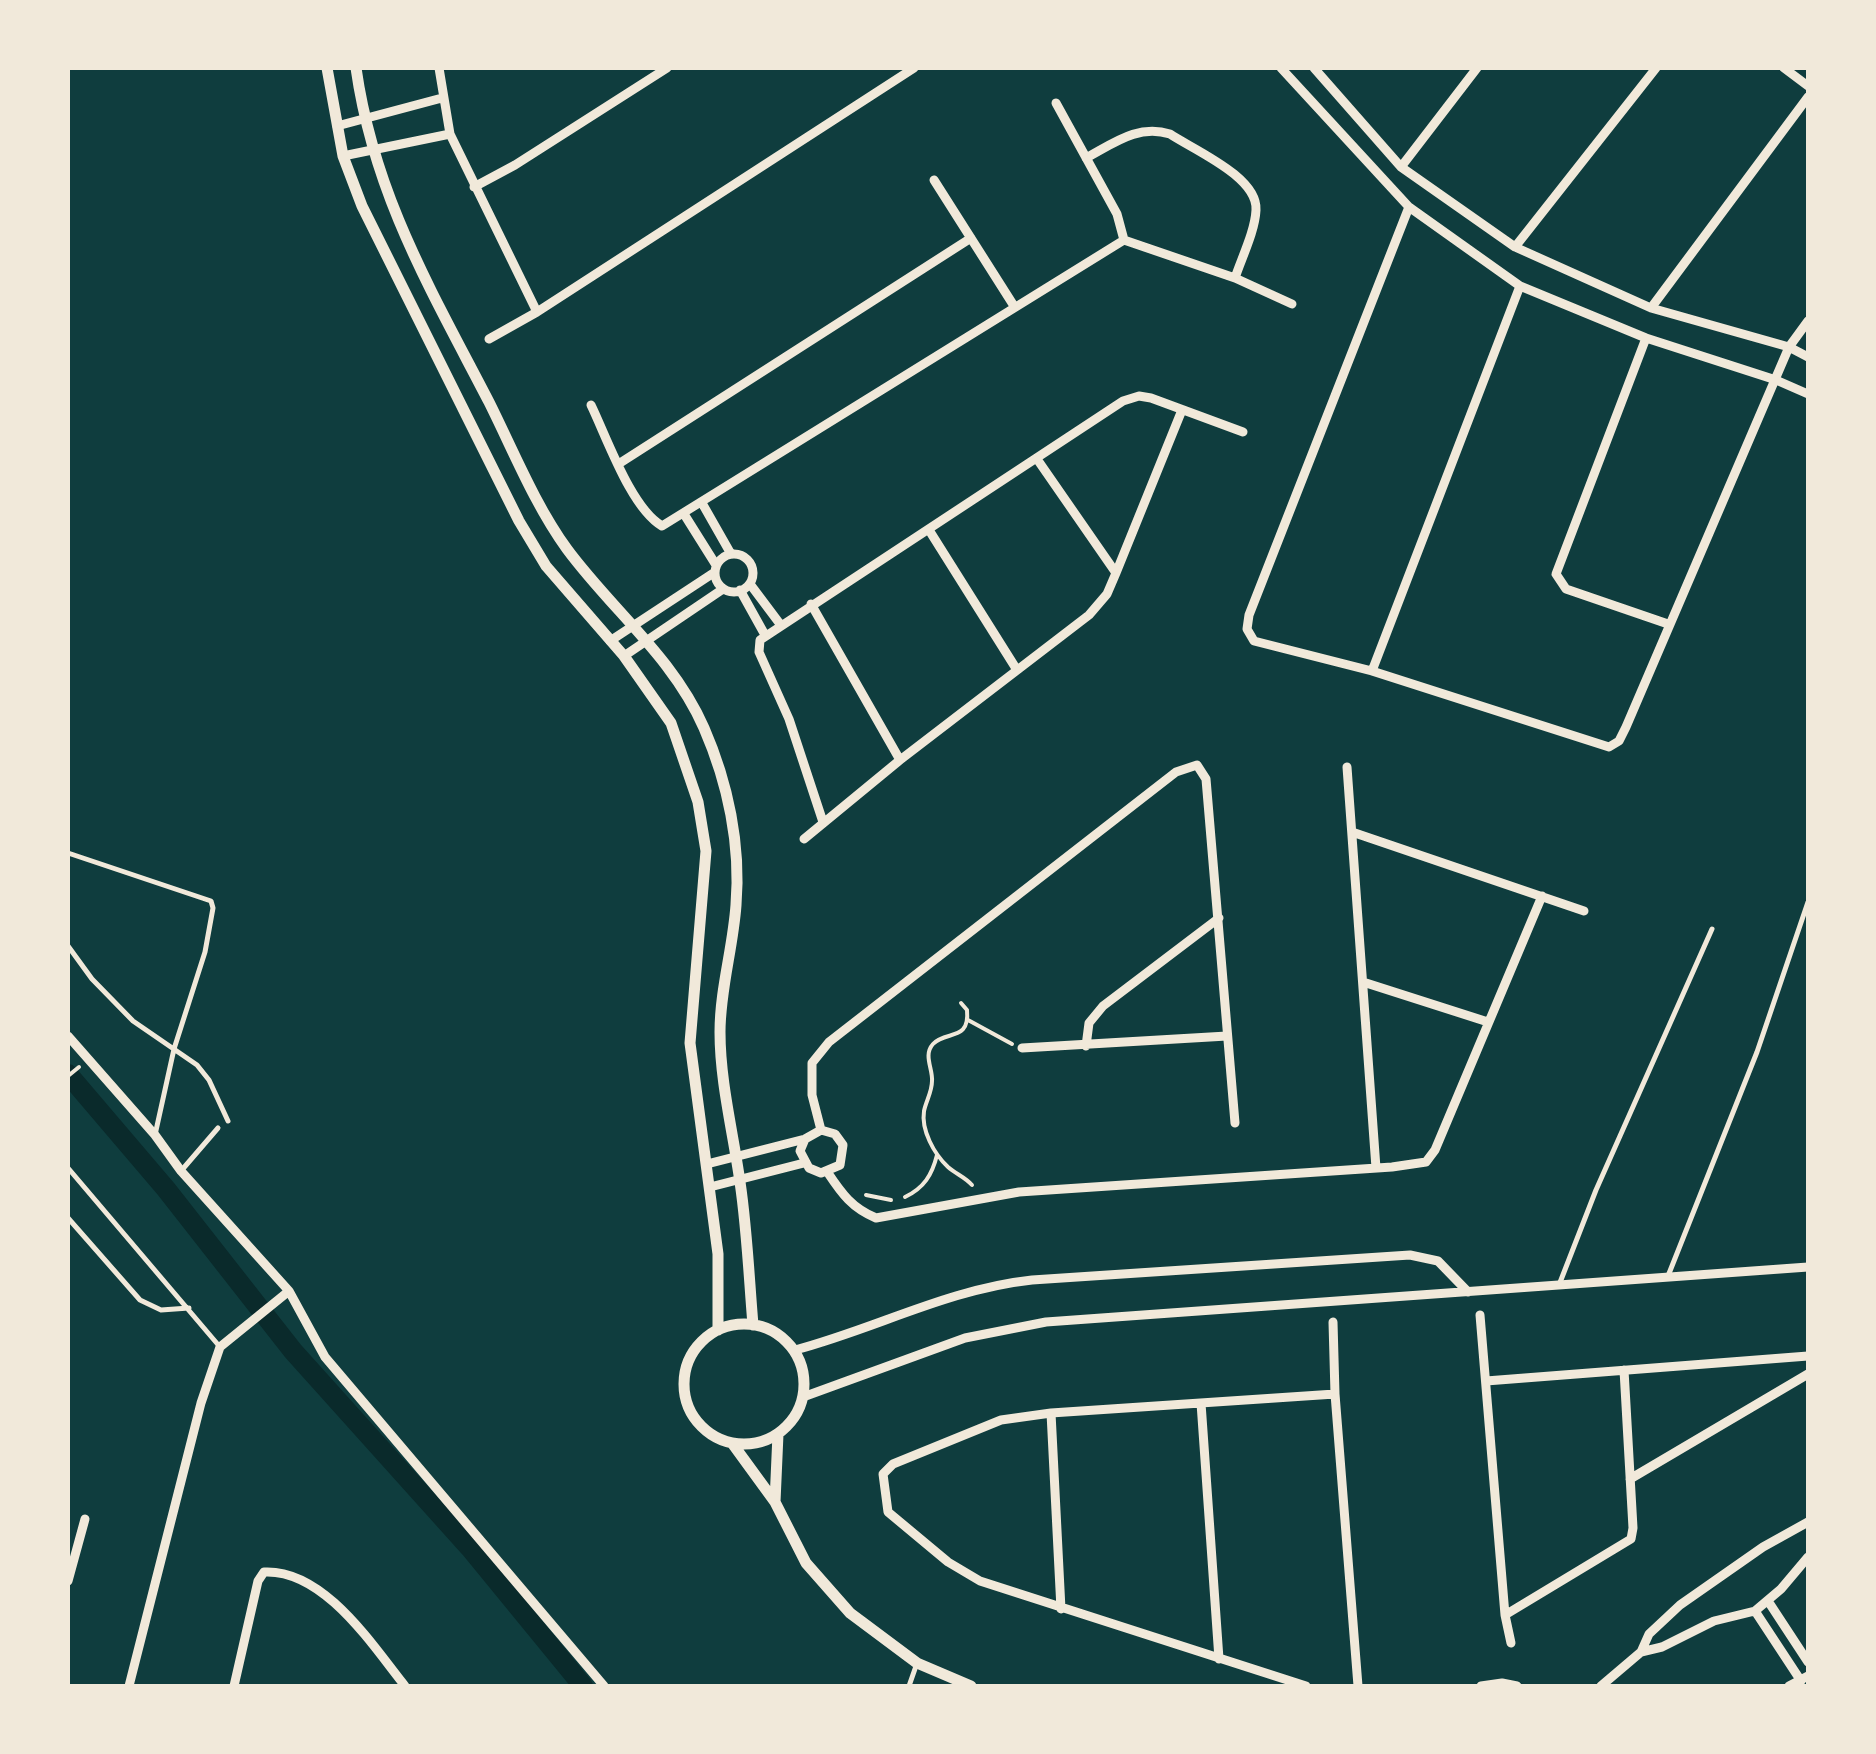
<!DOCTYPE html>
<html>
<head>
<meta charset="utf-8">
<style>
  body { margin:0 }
  #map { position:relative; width:1876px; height:1754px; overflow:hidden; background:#0f3d3e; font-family:"Noto Sans",sans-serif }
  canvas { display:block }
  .frame { position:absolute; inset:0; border:70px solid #f1e9da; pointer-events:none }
</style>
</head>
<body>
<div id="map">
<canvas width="1876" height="1754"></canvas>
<div class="frame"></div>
</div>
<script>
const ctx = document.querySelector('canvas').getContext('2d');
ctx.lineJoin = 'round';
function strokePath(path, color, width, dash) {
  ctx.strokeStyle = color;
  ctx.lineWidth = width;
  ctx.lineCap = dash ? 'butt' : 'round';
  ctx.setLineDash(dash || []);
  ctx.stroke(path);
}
const canal = new Path2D(`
  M68,1074L166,1189L293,1351L470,1548L583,1686`);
const path = new Path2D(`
  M961,1003L967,1010C970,1042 946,1030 933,1044C923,1055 933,1069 932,1081C932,1092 926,1101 924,1111C921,1130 934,1154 948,1167C956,1174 965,1177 972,1185
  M968,1020L1012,1044
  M68,1076L79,1067
  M866,1195L891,1200
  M905,1197C924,1188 932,1175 937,1155`);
const service = new Path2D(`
  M68,853L211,901L213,908L205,952L174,1049L155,1135
  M68,946L92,979L133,1021L197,1065L209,1080L228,1121
  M68,1168L220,1347
  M181,1171L218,1128
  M68,1218L140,1300L161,1310L189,1308
  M1668,1276L1757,1052L1808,902
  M1559,1285L1596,1190L1712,929
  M909,1686L916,1666`);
const minor = new Path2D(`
  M439,68L450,134L537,312
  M1281,68L1409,207L1520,286L1646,338L1776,380L1808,394
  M1314,68L1401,167L1515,247L1651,308L1789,347L1808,357
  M1784,68L1808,86
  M1056,103L1117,214L1124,240
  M337,126L442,98
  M343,156L450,134
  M1086,158C1114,143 1138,124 1170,134C1194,150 1258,177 1256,210C1255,231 1242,257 1235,278
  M1401,167L1477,68
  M934,180L1014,306
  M474,187L515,165L667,68
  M1409,207L1249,615L1247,629L1254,641L1372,671L1609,747L1619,741L1626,727L1789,347L1808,321
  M1515,247L1656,68
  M1651,308L1808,97
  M1646,338L1556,574L1566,589L1668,624
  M489,339L537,312L914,68
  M591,405C607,438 631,508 662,526L1124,240L1235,278L1292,304
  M1037,459L1116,573
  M620,463L971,238
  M702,503L731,554
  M684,514L716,565
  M929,530L1017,670
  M715 573a19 19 0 1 1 38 0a19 19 0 1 1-38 0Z
  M750,584L780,624
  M740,590L765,635
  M811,604L900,760
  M610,641L715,572
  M624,656L723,589
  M1372,671L1520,286
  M1347,767L1376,1168
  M823,822L789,719L759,652L760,640L1123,401L1139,396L1151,398L1243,432
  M1352,832L1584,911
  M804,839L900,760L1089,615L1107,594L1116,573L1182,410
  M1363,982L1488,1022
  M68,1036L155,1135L181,1171L289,1291L325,1357L604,1686
  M1086,1046L1089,1023L1103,1006L1219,918
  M1022,1048L1227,1036
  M821,1130L812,1095V1063L829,1042L1176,772L1197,765L1206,779L1235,1123
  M707,1164L805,1139L821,1130L835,1134L843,1145L840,1165L821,1173L809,1168L800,1151L805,1139
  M828,1173C842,1194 852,1208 876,1218L1019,1192L1392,1167L1426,1162L1435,1150L1542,896
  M710,1187L804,1163
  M1480,1315L1505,1615L1511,1643
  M1333,1322L1335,1394L1358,1686
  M795,1350C875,1329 948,1289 1032,1280L1410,1255L1438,1261L1468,1292
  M1486,1381L1808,1356
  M803,1397L965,1338L1046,1322L1808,1267
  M1201,1403L1219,1659
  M1051,1413L1061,1609
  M1630,1479L1808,1374
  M68,1581L85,1519
  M1768,1601L1808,1662
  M1755,1611L1801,1681
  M1505,1615L1631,1539L1633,1528L1624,1370
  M1641,1652L1662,1647L1714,1621L1755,1611L1781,1589L1808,1557
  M129,1686L201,1403L220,1347L289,1291
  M234,1686L258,1581L264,1572C324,1569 372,1645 405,1686
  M1306,1686L980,1581L948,1562L888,1512L883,1474L893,1464L1001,1420L1051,1413L1335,1394
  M1481,1686L1502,1683L1517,1686
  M1601,1686L1641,1652L1649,1634L1680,1605L1763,1547L1808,1522
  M1789,1686L1808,1676`);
const tertiary = new Path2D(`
  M327,68L343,156L362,206L519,521L546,566L624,656L671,723L698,802L706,851L690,1043L718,1254V1330
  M356,68C374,195 431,290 489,402C513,450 535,505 567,549C612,610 673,657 704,728C728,783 741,845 736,905C733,948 720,989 720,1032C720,1082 733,1132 740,1182C747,1229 749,1277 753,1325
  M684 1384a60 60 0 1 1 120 0a60 60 0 1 1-120 0Z
  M732,1443L775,1502L806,1563L850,1613L917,1663L971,1686
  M775,1502L778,1434`);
strokePath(canal, '#0a2a2b', 20);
strokePath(path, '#f1e9da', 4);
strokePath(service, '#f1e9da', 5);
strokePath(minor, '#f1e9da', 9);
strokePath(tertiary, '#f1e9da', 11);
</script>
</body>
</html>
